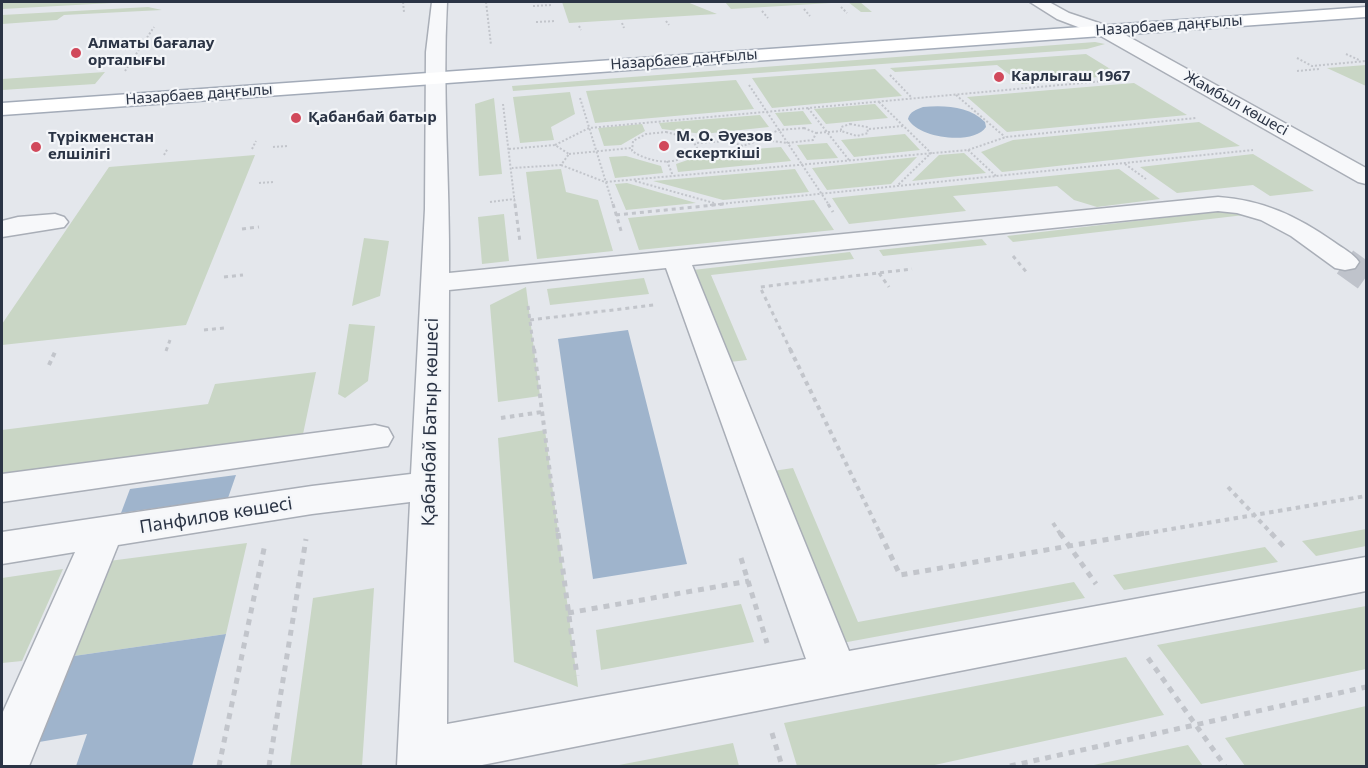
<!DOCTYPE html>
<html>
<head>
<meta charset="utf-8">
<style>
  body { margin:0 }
  #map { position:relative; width:1368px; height:768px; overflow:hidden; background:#e4e7ec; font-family:"Noto Sans",sans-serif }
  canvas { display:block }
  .frame { position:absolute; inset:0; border:3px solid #2b3445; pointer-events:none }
</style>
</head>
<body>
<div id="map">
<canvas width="1368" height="768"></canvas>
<div class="frame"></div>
</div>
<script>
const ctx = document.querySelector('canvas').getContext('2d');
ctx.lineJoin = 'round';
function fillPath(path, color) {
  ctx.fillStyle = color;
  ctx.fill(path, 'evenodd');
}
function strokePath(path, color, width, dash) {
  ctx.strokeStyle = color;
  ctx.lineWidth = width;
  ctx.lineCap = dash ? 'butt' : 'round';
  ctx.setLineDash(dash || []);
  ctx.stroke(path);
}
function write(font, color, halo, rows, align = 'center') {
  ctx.font = font + ' "Noto Sans",sans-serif';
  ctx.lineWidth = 4.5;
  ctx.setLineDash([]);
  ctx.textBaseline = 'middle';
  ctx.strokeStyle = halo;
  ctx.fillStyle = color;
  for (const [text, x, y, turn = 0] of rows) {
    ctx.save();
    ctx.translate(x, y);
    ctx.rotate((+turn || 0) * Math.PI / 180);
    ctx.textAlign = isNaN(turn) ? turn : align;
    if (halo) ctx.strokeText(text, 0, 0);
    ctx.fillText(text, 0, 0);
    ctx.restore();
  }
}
const green = new Path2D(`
  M2,2H131L2,9Z
  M562,2H687L717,14L569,23Z
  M725,2H860L872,12H861L848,2L731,9Z
  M148,7L162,10L64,15L57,20L2,24V15Z
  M1095,42L1105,44L1087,49L513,91L512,86Z
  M1086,54L1120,75L1022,84L997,65L895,72L890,68Z
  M1366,65V86L1327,68Z
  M875,69L902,96L772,108L752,78Z
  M105,72L95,84L2,90V79Z
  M736,80L754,109L595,123L586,91Z
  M1134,83L1187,115L1007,132L967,97Z
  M570,92L575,114L551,127L554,140L520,143L513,97Z
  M494,98L502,174L479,176L475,104Z
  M875,104L888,118L826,124L814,109Z
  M803,111L812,124L784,126L775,113Z
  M760,115L769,127L703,134L662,129L659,123Z
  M1199,122L1240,146L1002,172L981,152L1013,140Z
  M642,124L645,131L621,145L604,146L598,128Z
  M905,134L920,150L854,157L841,140Z
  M827,143L838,158L807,160L797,145Z
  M781,147L791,161L678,172L676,164L711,152Z
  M964,153L986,173L912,181L939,155Z
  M1253,154L1314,191L1270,196L1253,185L1177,193L1140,167Z
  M255,155L186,325L2,345V324L109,167Z
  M626,156L661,166L663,173L615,178L609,157Z
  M917,157L891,184L827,190L812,168Z
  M561,169L566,192L598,200L613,251L537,259L526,172Z
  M795,169L809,192L723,200L653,181Z
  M1119,169L1160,199L1097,207L1074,200L1057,186L953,196L966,211L849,224L832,198Z
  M627,183L696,203L626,210L615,184Z
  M814,200L834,230L639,250L628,218Z
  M1237,209L1253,214L1013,242L1007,236Z
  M504,214L509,261L482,264L478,217Z
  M364,238L389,241L380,296L352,306Z
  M982,239L987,245L883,256L879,250Z
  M850,252L854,259L711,275L747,360L730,362L693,270Z
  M644,278L649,294L550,305L547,289Z
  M526,287L540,396L498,402L490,305Z
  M349,324L375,326L368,381L345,398L338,394Z
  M316,372L302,439L2,477V430L208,404L215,384Z
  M545,430L578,687L514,662L498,438Z
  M793,468L858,622L1074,582L1085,598L842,643L773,471Z
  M1366,529V546L1316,556L1302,541Z
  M247,543L226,634L74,656L109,561Z
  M1265,547L1278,562L1124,590L1113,575Z
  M63,569L22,661L2,663V578Z
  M374,588L362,766H290L313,598Z
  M741,604L754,642L601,670L596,630Z
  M1366,606V669L1201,704L1157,645Z
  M1126,657L1164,715L930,766H797L784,723Z
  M1366,706V766H1245L1225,738Z
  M733,743L739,766H620L619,765Z
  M1188,745L1203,766H1089Z`);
const water = new Path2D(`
  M923,107C944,105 969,106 985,122L986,127C973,146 918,138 908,119C910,111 916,110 923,107Z
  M628,330L687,564L593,579L558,339Z
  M236,475L228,498L121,513L130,489Z
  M226,634L192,766H76L87,734L39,742L74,656Z`);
const minorTunnel = new Path2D(`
  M1345,262L1366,277`);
const pathFar3 = new Path2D(`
  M403,2L404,12
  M486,2L491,45
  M533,6L552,5
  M841,7L847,13
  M804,9L810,16
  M762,11L768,18
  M666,21L669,25
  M536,22L556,21
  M622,23L624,28
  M579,26L581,30
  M1346,54L1359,60
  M1297,58L1312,66L1366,61
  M125,71L154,27
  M1297,71L1319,69
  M890,75L912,98
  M749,85L829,205
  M956,95L1005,137
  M580,98L613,205
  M879,102L931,153L897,186
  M503,104L515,205
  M808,108L849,160
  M850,124L867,127L868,133L857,136L841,131V127Z
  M804,128L816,133L813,140L787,143L757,139L779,130Z
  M869,129L903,126
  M666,132L692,139L697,148C680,167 652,164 632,151L633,141L646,134Z
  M816,133L841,131
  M739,134L752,135L757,141L743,146L728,141L729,137Z
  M697,143L728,141
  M555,145L589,128L1126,79
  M273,147L287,146
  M252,149L256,141
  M509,149L555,145L569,154L561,165L512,168
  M968,150L996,176
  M569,154L631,148
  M164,155L168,148
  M667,161L673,176
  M1125,164L1146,179
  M561,165L605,182L968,150L1006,137L1196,118
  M635,181L714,203
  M259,183L274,182
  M490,202L515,199
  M710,205L1253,150`);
const pathFar2 = new Path2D(`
  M515,204L520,242
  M613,204L622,234
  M828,204L833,212
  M616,215L724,204
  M242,229L259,227
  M1013,256L1028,274
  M879,273L889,287
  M224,277L243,275
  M528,306L534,351
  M530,320L654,305
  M204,330L224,328
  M166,351L170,340
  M791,351L760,287L912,269`);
const pathFar1 = new Path2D(`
  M534,349L558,535
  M790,349L881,535
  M49,365L55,352
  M501,418L542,412
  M1228,487L1273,535
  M1053,523L1061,535
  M1136,535L1366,496`);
const path = new Path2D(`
  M558,533L577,676
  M880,533L900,575L1145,533
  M1060,533L1096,584
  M1271,533L1285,548
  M741,558L767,643
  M568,613L749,581
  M1148,658L1225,766
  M772,733L782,766
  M219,766L265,544
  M269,766L306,539
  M1010,766L1366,687`);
const minor = new Path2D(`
  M432,2H447C442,92 450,183 449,273L1218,197C1263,200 1297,216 1334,242C1342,248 1353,253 1359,262L1355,268L1345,270L1335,268L1291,236L1261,220L1237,213L1218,211L692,265L849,651L1366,557V591L477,766H397L410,502L312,514L118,545L29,766H2V714L75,552L2,564V532L312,486L411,474L425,209L426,52ZM666,268L806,659L447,724L449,290Z
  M1030,2H1049L1069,13L1111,27L1366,168V184L1358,182L1099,35L1057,19Z
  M55,214L64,217L68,222L64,227L2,237V221L18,217Z
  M375,425L388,428L393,437L388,446L2,502V474Z`);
const major = new Path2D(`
  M1366,7V17L2,115V103Z`);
const markers = [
  [76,53,6,"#d1495b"],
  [999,77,6,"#d1495b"],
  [296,118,6,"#d1495b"],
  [664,146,6,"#d1495b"],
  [36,147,6,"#d1495b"]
];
const farStreetnames = [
  ["Назарбаев даңғылы",1169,26,-4],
  ["Назарбаев даңғылы",684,60,-4],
  ["Назарбаев даңғылы",199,95,-4],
  ["Жамбыл көшесі",1236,104,29]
];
const farPoinames = [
  ["Алматы бағалау",88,44],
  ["орталығы",88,61],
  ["Карлыгаш 1967",1011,77],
  ["Қабанбай батыр",308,118],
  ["М. О. Әуезов",676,137],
  ["ескерткіші",676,154],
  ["Түрікменстан",48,138],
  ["елшілігі",48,155]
];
const streetNames = [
  ["Қабанбай Батыр көшесі",431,422,-89],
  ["Панфилов көшесі",216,516,-9]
];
fillPath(green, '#c9d6c5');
fillPath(water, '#9fb4cc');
strokePath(minorTunnel, '#bfc3cb', 28, [28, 14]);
strokePath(minor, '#a9aeb7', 3);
strokePath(major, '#a3abb8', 3);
strokePath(pathFar3, '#c2c5cb', 2, [2, 2]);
strokePath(pathFar2, '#c2c5cb', 3, [4, 4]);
strokePath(pathFar1, '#c2c5cb', 4, [4.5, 4.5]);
strokePath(path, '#c2c5cb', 5, [6, 6]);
fillPath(minor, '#f7f8fa');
fillPath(major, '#fff');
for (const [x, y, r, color] of markers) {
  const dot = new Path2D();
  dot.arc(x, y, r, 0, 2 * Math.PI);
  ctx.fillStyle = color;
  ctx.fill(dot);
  strokePath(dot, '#f4f6f9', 2);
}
write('15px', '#2b3445', '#f4f6f9', farStreetnames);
write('bold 15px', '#2b3445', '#f4f6f9', farPoinames, 'left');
write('18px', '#2b3445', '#f4f6f9', streetNames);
</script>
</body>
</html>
